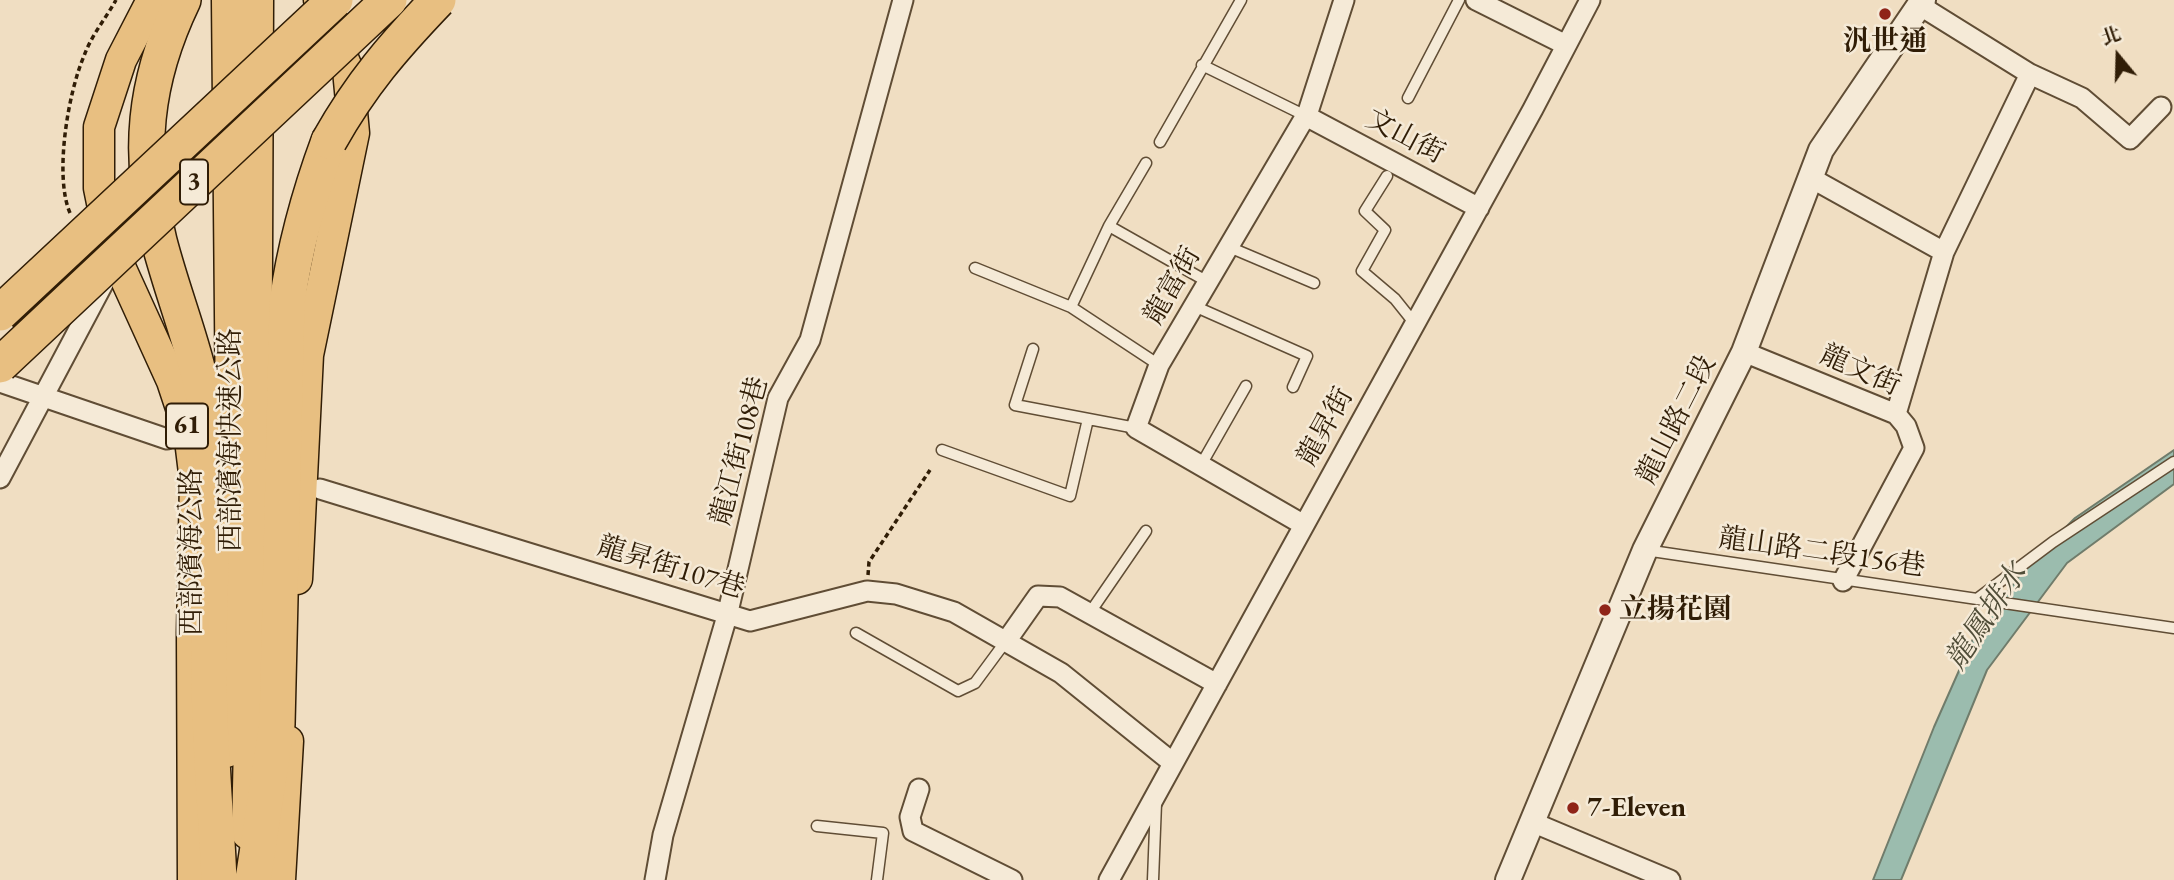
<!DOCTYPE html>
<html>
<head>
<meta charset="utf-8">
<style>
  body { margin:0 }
  #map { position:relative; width:2174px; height:880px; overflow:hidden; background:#f0dec2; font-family:"EB Garamond","Noto Serif TC",serif }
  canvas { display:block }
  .north { position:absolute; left:2083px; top:21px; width:70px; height:70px; -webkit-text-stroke:5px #f5ead7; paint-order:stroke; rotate:341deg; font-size:19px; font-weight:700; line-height:28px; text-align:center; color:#301d06 }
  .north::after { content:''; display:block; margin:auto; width:24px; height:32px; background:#301d06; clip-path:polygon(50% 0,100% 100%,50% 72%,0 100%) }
</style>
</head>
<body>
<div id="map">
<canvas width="2174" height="880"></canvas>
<div class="north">北</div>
</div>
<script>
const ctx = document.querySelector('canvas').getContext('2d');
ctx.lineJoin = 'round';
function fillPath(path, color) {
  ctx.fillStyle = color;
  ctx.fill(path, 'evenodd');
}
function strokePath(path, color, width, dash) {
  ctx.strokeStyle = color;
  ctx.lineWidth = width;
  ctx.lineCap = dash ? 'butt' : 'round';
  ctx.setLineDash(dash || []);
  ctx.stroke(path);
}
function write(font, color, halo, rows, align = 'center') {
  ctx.font = font + ' "EB Garamond","Noto Serif TC",serif';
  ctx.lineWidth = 5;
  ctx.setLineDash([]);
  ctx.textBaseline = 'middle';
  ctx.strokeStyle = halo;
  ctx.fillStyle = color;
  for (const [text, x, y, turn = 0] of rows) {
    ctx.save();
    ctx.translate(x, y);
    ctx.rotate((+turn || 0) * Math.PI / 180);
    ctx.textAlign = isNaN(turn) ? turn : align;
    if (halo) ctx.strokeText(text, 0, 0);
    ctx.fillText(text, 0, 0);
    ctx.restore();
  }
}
const water = new Path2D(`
  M2174,450V484L2067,563L1987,670L1901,880H1873L1934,727L1973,639L2026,567L2075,518Z`);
const path = new Path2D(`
  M70,213C54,176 68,93 84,56C91,36 106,18 116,0
  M868,575L869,562L930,470`);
const service = new Path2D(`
  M1202,65L1306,116
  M1408,98L1459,0
  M1160,142L1241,0
  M1146,163L1109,226L1208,282
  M1387,176L1365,211L1385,230L1362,271L1395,299L1415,324
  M1229,247L1314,283
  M975,268L1071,307L1159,365
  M1194,306L1307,356L1293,387
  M1071,307L1109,226
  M1033,349L1015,405L1136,428
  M942,450L1070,496L1088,419
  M1201,465L1246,386
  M1645,550L2174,628
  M1977,599L2053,542L2174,462
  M1089,614L1146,531
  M856,633L958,691L975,683L1006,641
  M817,826L883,833L877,880
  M1153,880L1156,803`);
const minor = new Path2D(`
  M1476,0L1566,45
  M1919,5L2030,74L2082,98L2130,139L2161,107
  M1306,116L1479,208
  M1811,178L1944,252
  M1744,352L1896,414L1906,426L1914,448L1843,581
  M0,382L167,439
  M1896,414L1944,252L2030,74
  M0,478L104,282
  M320,489L750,621L867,591L896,594L954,612L1061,673L1173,763
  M1304,525L1136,428L1159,365L1308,112L1344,0
  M1007,640L1038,596L1060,597L1217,684
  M919,789L910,817L913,831L1012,880
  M1532,822L1670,880
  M655,880L663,835L727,616L778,398L810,340L903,0
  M1109,880L1533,109L1590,0`);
const tertiary = new Path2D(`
  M1508,880L1645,550L1744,352L1821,150L1923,0`);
const primary = new Path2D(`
  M152,0L121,60L99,127V188L111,247L172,381L189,432L195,481L192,633L193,880
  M297,579L308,355L354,133L348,70L319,0
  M280,880L288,741`);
const trunk = new Path2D(`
  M226,751L233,521L228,0
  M248,833L255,517L257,0`);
const motorway = new Path2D(`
  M183,0C144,81 137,154 159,241C175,303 201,361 208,425C217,507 208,591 209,674C209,742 216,812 219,880
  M253,880L277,724L287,303C295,246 309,195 329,141`);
const motorwayBridge = new Path2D(`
  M329,141C361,84 393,47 438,0
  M0,313L335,0
  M0,365L389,0`);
const markers = [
  [1885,14,7,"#8f2418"],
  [1605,610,7,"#8f2418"],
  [1573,808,7,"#8f2418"]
];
const shields = [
  [194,182,28],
  [187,426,42]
];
const shieldNames = [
  ["3",194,182],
  ["61",187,426]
];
const poiNames = [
  ["汎世通",1885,42,"center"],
  ["立揚花園",1619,610],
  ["7-Eleven",1587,808]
];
const streetNames = [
  ["文山街",1405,137,28],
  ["龍富街",1173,286,-60],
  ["龍文街",1860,371,24],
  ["龍山路二段",1677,420,-63],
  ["龍昇街",1326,427,-61],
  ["西部濱海快速公路",231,440,-90],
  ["龍江街108巷",740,451,-75],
  ["西部濱海公路",192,552,-90],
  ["龍山路二段156巷",1822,553,8],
  ["龍昇街107巷",671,568,17]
];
const waterNames = [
  ["龍鳳排水",1987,617,-56]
];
fillPath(water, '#9bbcae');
strokePath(water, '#707c6b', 2);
strokePath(service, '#604d35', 13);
strokePath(minor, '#604d35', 23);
strokePath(tertiary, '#604d35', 28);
strokePath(primary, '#301d06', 33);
strokePath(trunk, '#301d06', 35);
strokePath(motorway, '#301d06', 38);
strokePath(path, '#301d06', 3.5, [5, 3.5]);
strokePath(service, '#f5ead7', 10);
strokePath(minor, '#f5ead7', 19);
strokePath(tertiary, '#f5ead7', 24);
strokePath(primary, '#e8bf81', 30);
strokePath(trunk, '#e8bf81', 32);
strokePath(motorway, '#e8bf81', 35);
strokePath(motorwayBridge, '#301d06', 38, []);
strokePath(motorwayBridge, '#e8bf81', 35);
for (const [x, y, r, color] of markers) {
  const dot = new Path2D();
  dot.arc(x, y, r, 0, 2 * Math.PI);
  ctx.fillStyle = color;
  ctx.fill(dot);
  strokePath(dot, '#f5ead7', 2.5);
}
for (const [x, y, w] of shields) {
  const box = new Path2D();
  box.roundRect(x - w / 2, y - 22.5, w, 45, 5);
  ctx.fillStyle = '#f5ead7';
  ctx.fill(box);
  strokePath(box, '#301d06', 2);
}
write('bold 26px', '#301d06', null, shieldNames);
write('bold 28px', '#301d06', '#f5ead7', poiNames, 'left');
write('28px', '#301d06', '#f5ead7', streetNames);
write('italic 30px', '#504d38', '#f5ead7', waterNames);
</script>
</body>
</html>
